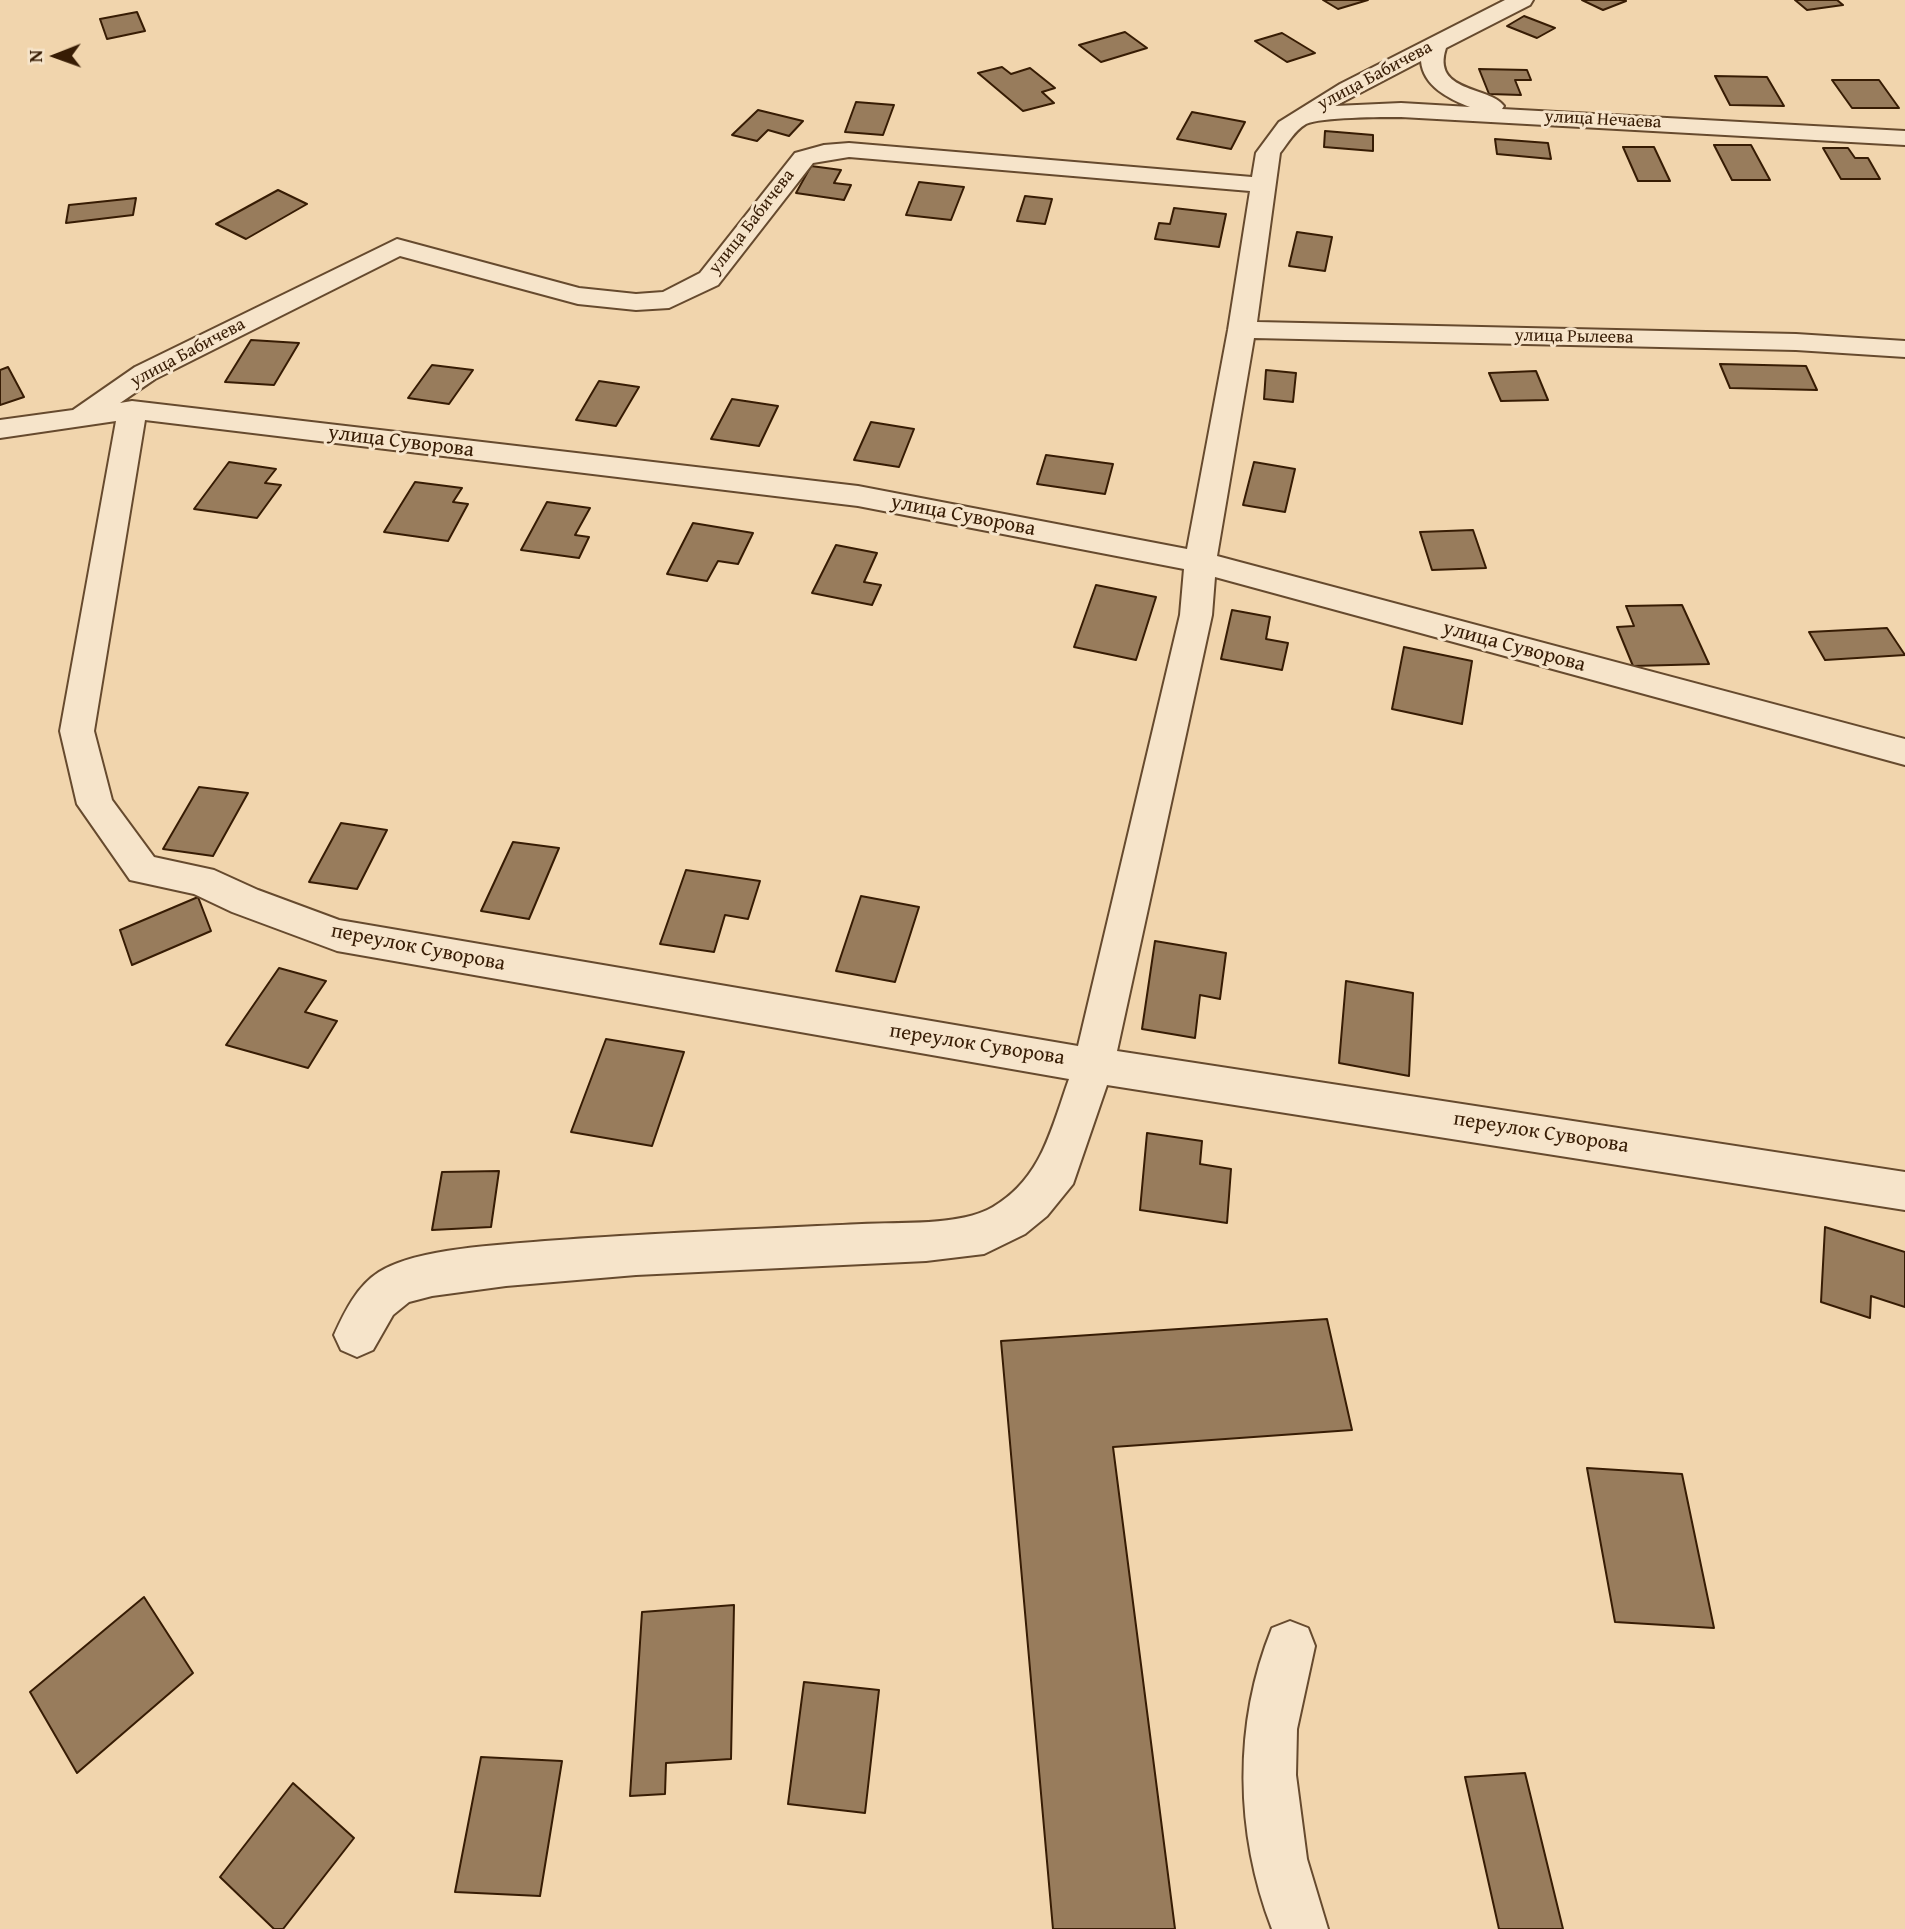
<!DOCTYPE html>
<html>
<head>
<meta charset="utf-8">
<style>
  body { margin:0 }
  #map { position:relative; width:1905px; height:1929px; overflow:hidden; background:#f1d5ad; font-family:"Gentium Book Plus",serif }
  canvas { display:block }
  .north { position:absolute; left:21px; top:21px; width:70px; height:70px; -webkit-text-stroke:5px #f6e4ca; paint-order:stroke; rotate:269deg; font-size:19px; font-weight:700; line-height:28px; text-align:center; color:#371c04 }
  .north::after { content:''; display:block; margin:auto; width:24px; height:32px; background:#371c04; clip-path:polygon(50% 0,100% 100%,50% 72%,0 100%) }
</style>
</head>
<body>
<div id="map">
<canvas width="1905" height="1929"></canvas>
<div class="north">N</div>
</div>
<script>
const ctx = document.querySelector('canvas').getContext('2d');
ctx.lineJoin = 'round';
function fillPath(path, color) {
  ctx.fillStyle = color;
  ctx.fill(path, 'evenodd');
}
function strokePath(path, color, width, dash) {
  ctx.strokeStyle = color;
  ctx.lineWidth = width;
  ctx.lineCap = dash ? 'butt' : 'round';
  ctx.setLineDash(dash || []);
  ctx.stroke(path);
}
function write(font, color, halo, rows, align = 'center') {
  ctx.font = font + ' "Gentium Book Plus",serif';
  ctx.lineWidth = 6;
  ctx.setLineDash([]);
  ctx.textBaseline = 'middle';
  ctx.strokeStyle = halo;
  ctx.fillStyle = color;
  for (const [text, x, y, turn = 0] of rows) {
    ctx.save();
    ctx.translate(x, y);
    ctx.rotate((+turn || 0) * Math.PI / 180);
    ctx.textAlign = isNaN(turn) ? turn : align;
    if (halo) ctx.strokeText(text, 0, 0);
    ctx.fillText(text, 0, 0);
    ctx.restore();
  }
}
const building = new Path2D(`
  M1323,0H1368L1338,9Z
  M1582,0H1624L1626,1L1603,10Z
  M1795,0H1837L1843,5L1807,10Z
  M137,12L145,31L107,39L100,19Z
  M1524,16L1555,28L1537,38L1507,26Z
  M1125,32L1147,48L1101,62L1079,45Z
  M1282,33L1315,53L1287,62L1255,41Z
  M1002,67L1011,74L1030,68L1055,88L1042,92L1054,103L1023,111L978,73Z
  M1479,69L1527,70L1531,80H1515L1521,95L1489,94Z
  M1715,76L1767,77L1784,106L1730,105Z
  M1832,80H1879L1899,108H1852Z
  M856,102L894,105L883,135L845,132Z
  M758,110L803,121L789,136L768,130L757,141L732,135Z
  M1192,112L1245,122L1231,149L1177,139Z
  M1325,131L1373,135V151L1324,147Z
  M1495,139L1548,143L1551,159L1497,154Z
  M1714,145H1751L1770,180H1732Z
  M1623,147H1654L1670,181H1638Z
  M1823,148H1848L1855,158H1868L1880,179H1841Z
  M811,166L841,170L834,183L851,185L844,200L796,193Z
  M919,182L964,187L951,220L906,215Z
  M278,190L307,204L246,239L216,224Z
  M1025,196L1052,199L1045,224L1017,221Z
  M136,198L133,215L66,223L69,205Z
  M1174,208L1226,214L1219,247L1155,239L1159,223L1170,224Z
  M1297,232L1332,237L1325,271L1289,266Z
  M251,340L299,343L274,385L225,382Z
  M1720,364L1806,366L1817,390L1730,388Z
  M432,365L473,370L449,404L408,398Z
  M8,367L24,397L0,405V370Z
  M1266,370L1296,373L1293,402L1264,399Z
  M1536,371L1548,400L1501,401L1489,373Z
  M599,381L639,387L616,426L576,420Z
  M732,399L778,406L759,446L711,439Z
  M871,422L914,429L899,467L854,460Z
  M1046,455L1113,464L1105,494L1037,484Z
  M229,462L276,469L265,483L281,485L257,518L194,509Z
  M1254,462L1295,469L1285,512L1243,505Z
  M415,482L462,488L453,502L468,504L448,541L384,532Z
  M547,502L590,508L575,535L589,537L579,558L521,550Z
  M693,523L753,533L738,564L718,561L707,581L667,574Z
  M1473,530L1486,568L1432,570L1420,532Z
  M836,545L877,553L864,582L881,585L872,605L812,593Z
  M1096,585L1156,597L1136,660L1074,647Z
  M1682,605L1709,664L1633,666L1617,627L1634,626L1626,606Z
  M1232,610L1270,617L1266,639L1288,643L1282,670L1221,659Z
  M1887,628L1905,655L1825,660L1809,632Z
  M1404,647L1472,661L1462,724L1392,709Z
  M199,787L248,793L213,856L163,849Z
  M341,823L387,830L357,889L309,882Z
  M513,842L559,848L529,919L481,911Z
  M686,870L760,881L748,919L725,915L714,952L660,944Z
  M861,896L919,907L895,982L836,971Z
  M198,897L211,931L132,965L120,930Z
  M1155,941L1226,953L1220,999L1200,995L1195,1038L1142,1029Z
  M279,968L326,981L305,1012L337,1021L308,1068L226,1045Z
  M1346,981L1413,993L1409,1076L1339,1063Z
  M606,1039L684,1052L652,1146L571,1132Z
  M1147,1133L1202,1141L1200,1164L1231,1169L1227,1223L1140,1210Z
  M499,1171L491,1227L432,1230L442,1172Z
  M1825,1227L1905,1252V1307L1871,1296L1870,1318L1821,1302Z
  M1327,1319L1352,1430L1113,1447L1175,1929H1053L1001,1341Z
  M1587,1468L1682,1474L1714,1628L1615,1622Z
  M144,1597L193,1673L77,1773L30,1692Z
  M734,1605L731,1759L666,1763L665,1794L630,1796L642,1612Z
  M804,1682L879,1690L865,1813L788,1804Z
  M481,1757L562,1761L540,1896L455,1892Z
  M1525,1773L1563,1929H1499L1465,1777Z
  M293,1783L354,1838L283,1929H274L220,1877Z`);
const minor = new Path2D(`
  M1505,0H1533L1530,5L1446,48C1431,93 1490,86 1504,106L1502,109L1905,131V145L1401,117C1382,117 1321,117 1306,124C1294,131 1288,143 1280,153L1257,322L1796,334L1905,341V357L1796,350L1254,338L1217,556L1905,739V765L1215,577L1212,615L1117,1051L1905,1172V1210L1107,1085L1073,1184L1047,1216L1025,1234L984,1254L926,1261L636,1275L506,1286L432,1296L409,1302L393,1315L373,1350L357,1357L341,1350L334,1335C345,1311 357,1286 379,1272C417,1248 501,1245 545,1241C651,1233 757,1229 862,1224C899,1222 961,1226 993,1207C1042,1178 1051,1129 1069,1079L337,951L232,912L194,894L130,880L77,804L60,731L116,421L0,438V420L73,410L135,367L397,239L579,288L636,294L663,292L700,273L795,153L824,145L849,143L1252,177L1256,153L1279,122L1340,84ZM1421,61C1423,86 1449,99 1470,107L1401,103L1335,106ZM849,157L1250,191L1228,330L1187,549L858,486L132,401L120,403L155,379L400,256L578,304L636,310L669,308L718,285L813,163ZM145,420L858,506L1184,569L1180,615L1078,1046L339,920L258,890L214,870L154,857L112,800L94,731Z
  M1290,1621L1308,1628L1315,1646L1297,1729L1296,1775L1307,1859L1328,1929H1272C1235,1833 1233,1724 1272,1628Z`);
const farStreetnames = [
  ["улица Бабичева",1375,76,-28],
  ["улица Нечаева",1603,120,3],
  ["улица Бабичева",752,222,-52],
  ["улица Рылеева",1574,337,1],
  ["улица Бабичева",188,353,-28]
];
const streetNames = [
  ["улица Суворова",401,442,7],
  ["улица Суворова",963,516,11],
  ["улица Суворова",1514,647,15],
  ["переулок Суворова",418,948,11],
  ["переулок Суворова",977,1045,9],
  ["переулок Суворова",1541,1133,9]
];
fillPath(building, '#987c5c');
strokePath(building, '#371c04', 2);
strokePath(minor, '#664a2e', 4);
fillPath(minor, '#f6e4ca');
write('18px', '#371c04', '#f6e4ca', farStreetnames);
write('21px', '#371c04', '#f6e4ca', streetNames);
</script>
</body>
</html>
